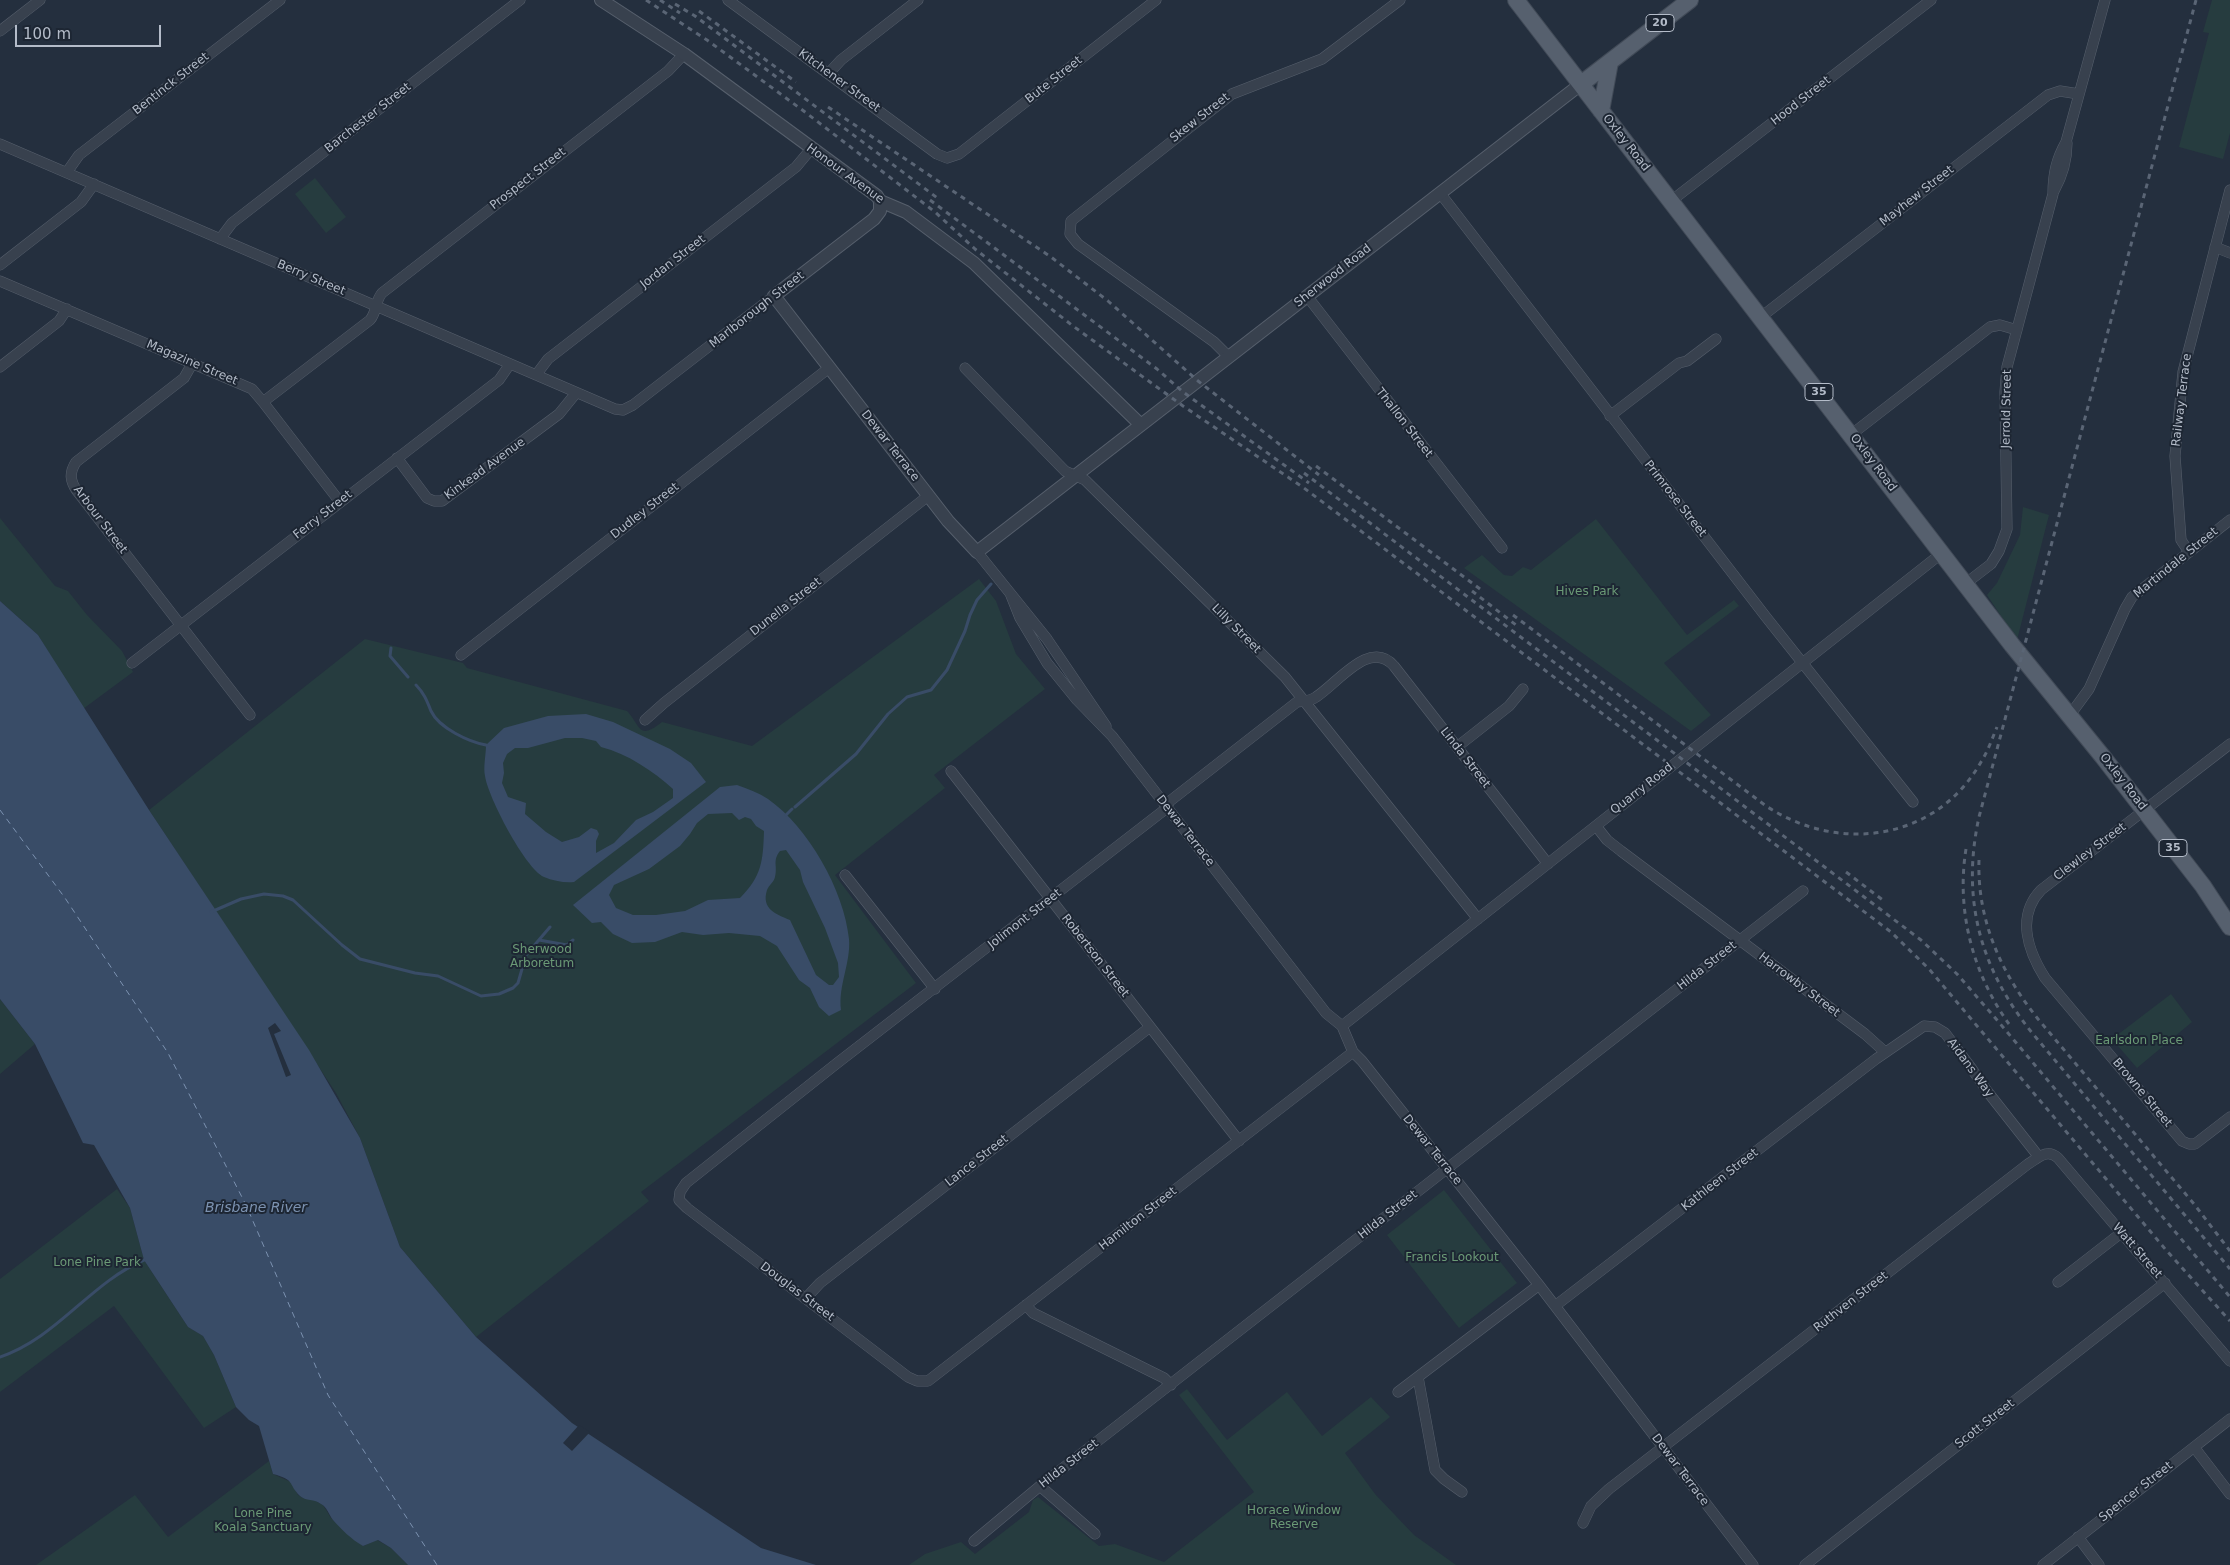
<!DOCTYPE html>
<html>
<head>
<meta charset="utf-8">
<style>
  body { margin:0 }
  #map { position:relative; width:2230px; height:1565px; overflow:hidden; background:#242f3e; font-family:"DejaVu Sans",sans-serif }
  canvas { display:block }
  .scale { position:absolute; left:15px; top:25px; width:146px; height:22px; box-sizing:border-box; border:2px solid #b4bcc9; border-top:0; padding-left:6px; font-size:15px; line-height:18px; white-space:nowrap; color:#b4bcc9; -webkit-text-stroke:4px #1d2633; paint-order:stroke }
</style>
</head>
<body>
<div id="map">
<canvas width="2230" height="1565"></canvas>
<div class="scale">100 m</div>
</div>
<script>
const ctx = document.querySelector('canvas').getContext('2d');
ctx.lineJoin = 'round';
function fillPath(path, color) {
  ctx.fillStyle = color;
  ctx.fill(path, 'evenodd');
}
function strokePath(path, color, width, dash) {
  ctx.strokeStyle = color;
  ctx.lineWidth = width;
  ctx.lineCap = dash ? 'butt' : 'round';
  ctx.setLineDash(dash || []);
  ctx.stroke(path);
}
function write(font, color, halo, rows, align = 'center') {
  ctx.font = font + ' "DejaVu Sans",sans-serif';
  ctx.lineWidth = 4;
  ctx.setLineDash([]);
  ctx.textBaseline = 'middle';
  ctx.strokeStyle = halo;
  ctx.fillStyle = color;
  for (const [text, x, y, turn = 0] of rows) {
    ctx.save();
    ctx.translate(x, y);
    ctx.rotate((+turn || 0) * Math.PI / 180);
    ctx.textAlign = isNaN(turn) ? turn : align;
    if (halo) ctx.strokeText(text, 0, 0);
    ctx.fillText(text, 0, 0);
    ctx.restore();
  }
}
const green = new Path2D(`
  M2212,0H2230V133L2223,159L2179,147L2209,33L2203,32Z
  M315,178L346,217L326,233L295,194Z
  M2023,507L2049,515L2017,640L1987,595L1997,583L2020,535Z
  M0,518L55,586L68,591L87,615L122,651L133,672L83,709L38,635L0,601Z
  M1596,519L1687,635L1734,600L1739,606L1664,663L1711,715L1691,731L1464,568L1482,555L1504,575L1512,576L1523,567L1531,570Z
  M979,579L996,601L1016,654L1045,689L934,775L945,788L835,875L916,983L641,1192L649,1201L476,1337L400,1247L360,1138L336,1093L149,810L365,639L463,663L467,668L627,711C641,726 638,741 662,722L752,746Z
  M2171,994L2192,1022L2137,1068L2112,1039Z
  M0,999L35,1044L0,1074Z
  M117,1189L130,1208L144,1260L188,1327L203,1336L214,1355L236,1407L204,1428L114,1306L0,1392V1279Z
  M1444,1190L1517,1283L1459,1328L1387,1235Z
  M1187,1389L1227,1440L1287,1392L1322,1436L1371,1397L1390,1417L1345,1453L1375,1494L1414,1535L1456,1565H909L925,1554L961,1542L975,1554L1029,1512L1033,1500L1038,1497L1099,1546L1115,1544L1164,1562L1254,1492L1179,1395Z
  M269,1461L273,1474L291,1482L298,1495L303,1498L312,1499L323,1505L331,1518L363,1546L377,1540L391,1548L408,1565H36L135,1495L168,1537Z`);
const water = new Path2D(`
  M0,601L38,635L149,810L309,1050L360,1138L400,1247L476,1337L572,1423L761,1548L816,1565H408L391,1548L378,1540L363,1546C351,1539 342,1530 333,1520C329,1515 327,1507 321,1504C315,1499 305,1501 300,1496C287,1483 296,1480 273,1474L259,1426L249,1420L236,1407L214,1355L203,1336L188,1327L144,1260L130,1208L94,1145L83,1143L35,1044L0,999Z
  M586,714L613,722L670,749L691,763L706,782L574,882C565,883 553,881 544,877C525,868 488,797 485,776C483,767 486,755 486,745L504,728L548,716ZM565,738H582L596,741L601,747C628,754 653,771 673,789V798L653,812L636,820L614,843L596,853V841L599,834L597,830L591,828L579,837L562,842L546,832L525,814L526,803L508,797L502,783L504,773L503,763L507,754L515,748H528Z
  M737,785C748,789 759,793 768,799C808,827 844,890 849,939C851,963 838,985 841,1010L829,1016L819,1007L810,988L799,980L777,946L760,936L729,933L703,935L682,932L655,942L632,943L613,934L601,922L592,923L573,905L720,787ZM732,813L739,820L745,817L751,819L756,826L764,831C763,861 762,876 740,898L708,900L685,911L656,915H633L616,908L609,895L614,885L649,869L680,846L690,834L697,823L708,814ZM786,850L800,870L803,882L825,928L838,963L839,977L833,985H829L816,975L790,920C776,914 761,909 767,890C769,885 774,882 775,877C778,866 772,861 780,851Z`);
const pier = new Path2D(`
  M275,1023L281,1031L274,1034L291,1075L286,1077L268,1028Z
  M579,1425L590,1432L572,1451L563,1443Z`);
const stream = new Path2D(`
  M391,648L390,656L408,677
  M416,685C424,693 427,701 431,711C439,728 469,742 486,745
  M795,807L856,754L888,714L907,697L931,690L947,670L965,631L970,615L977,600L991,584
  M786,815L792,809
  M211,912L241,899L264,894L283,896L293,900L342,945L360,959L415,973L438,976L481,996L499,994L513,988L518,983L526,955L550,927
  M539,940L567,945L573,940
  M0,1357C57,1338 90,1283 144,1260`);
const ferry = new Path2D(`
  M0,810L65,898L168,1053L246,1205L328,1395L437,1565`);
const minor = new Path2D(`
  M728,0L937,154L947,158L959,154L1156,0
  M0,31L40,0
  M829,73L841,60L918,0
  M0,144L615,409L623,410L633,405L774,296
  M67,172L79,155L280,0
  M2054,191C2063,175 2067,161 2067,143
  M1440,193L1766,617L1913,802
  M1671,201L1931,0
  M220,239L232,223L520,0
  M2215,247L2230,253
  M0,265L81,202L94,184
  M0,281L252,389L263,402L340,502
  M1307,296L1502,548
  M1761,317L2048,95L2060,91L2079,94
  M1229,357L1214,342L1078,244L1070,234L1071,221L1232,94L1322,59L1400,0
  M192,364L184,378L76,462C69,473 70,481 77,491L250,715
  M0,367L59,321L67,309
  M965,368L1065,471L1085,480L1285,677L1478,919
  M536,375L548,359L796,167L811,149
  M263,402L370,320C377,312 375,301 382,293L668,71L684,54
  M1610,416L1679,363L1687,361L1716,339
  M1852,434L1990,327L2000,325L2017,330
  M397,458L427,498L434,501H442L559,414L576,393
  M977,552L1047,639L1106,726
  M2189,552L2181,540L2175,456L2183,372L2230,190
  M1965,584L1991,564L1999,551L2007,529L2005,392L2007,367L2053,194C2053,174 2056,160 2066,142L2105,0
  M1010,593L1020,618L1047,663L1077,700L1112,736L1326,1013L1342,1026L1353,1052L1362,1061L1539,1285L1753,1565
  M461,655L829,368
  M132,663L499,380L510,364
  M2070,715L2089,689L2125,609L2132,597L2230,520
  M645,720L664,703L928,496
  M2230,744L2041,890C2016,916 2028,951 2045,978L2182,1141L2189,1144H2195L2230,1117
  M1457,747L1509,706L1523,689
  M951,771L1239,1141
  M1596,826L1607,840L1621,851L1865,1034L1885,1052
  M845,875L935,989
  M1342,1026L1942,553
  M1353,1052L928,1381H917L908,1377L687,1208L679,1200L680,1192L686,1183L836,1064L1163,811L1170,801L1297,702C1304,701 1311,701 1316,697C1338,683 1370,638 1394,666L1548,864
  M2058,1282L2121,1233
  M806,1298L820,1283L1150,1027
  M1026,1305L1033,1313L1164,1378L1171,1385
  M1555,1306L1876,1059L1924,1026L1935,1027L1945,1033L1972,1069L1987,1091L2039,1157
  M1418,1377L1435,1470L1444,1479L1462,1492
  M1398,1392L1539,1285
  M2194,1447L2230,1494
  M1040,1486L1095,1534
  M1583,1523L1591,1506L1609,1489L2028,1164C2038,1158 2047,1148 2058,1158L2230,1361
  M2078,1537L2099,1565
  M974,1541L1040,1486L1803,891
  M1805,1565L2165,1283
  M2043,1565L2230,1419`);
const tertiary = new Path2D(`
  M601,0L684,54L877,196L880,201L906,212L974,263L1141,425
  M880,201V211L874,219L774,296L948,521L977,552L1581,84`);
const primary = new Path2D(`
  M1516,0L2012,645L2103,757L2203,886L2230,927
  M1581,84L1690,0
  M1601,111L1610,62`);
const rail = new Path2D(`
  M646,0L707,40L805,112L935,212L975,249L1073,326L1183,406L1304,488L1891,932L1929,969L2166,1250L2230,1321
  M660,0L680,13
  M2196,0L1979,817C1961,899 1980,969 2033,1034L2230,1269
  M675,4L695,16L940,200
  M699,11L796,82
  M828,107L1051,257L1108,301L1198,381L1319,475
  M930,200L1157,369L1183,392L1309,483
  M1316,466L1484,592
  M1304,473L1921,940L1957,974L1997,1020L2230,1297
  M1472,591L1516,625
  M1513,615L1766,806C1839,854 1936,841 1981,762C1988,751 1992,739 1997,727
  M1966,849C1956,911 1973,974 2009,1024
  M1979,860C1977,920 2001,973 2038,1019L2194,1204L2230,1251
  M1846,872L1884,901`);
const shields = [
  [1660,23,28],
  [1819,392,28],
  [2173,848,28]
];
const shieldNames = [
  ["20",1660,23],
  ["35",1819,392],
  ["35",2173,848]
];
const streetNames = [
  ["Bute Street",1054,80,-38],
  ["Kitchener Street",839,81,36],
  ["Bentinck Street",171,84,-38],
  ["Hood Street",1801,101,-38],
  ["Barchester Street",368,118,-38],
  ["Skew Street",1200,118,-38],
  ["Oxley Road",1626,143,52],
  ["Honour Avenue",845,174,36],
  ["Prospect Street",528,179,-38],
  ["Mayhew Street",1917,196,-38],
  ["Jordan Street",673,262,-38],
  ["Sherwood Road",1333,276,-38],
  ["Berry Street",311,278,23],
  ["Marlborough Street",757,310,-38],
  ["Magazine Street",192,363,23],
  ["Railway Terrace",2182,400,-83],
  ["Jerrold Street",2007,409,-89],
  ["Thallon Street",1404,423,52],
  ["Dewar Terrace",890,446,52],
  ["Oxley Road",1873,463,53],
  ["Kinkead Avenue",485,469,-36],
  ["Primrose Street",1675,499,52],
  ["Dudley Street",645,511,-38],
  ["Ferry Street",323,515,-38],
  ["Arbour Street",100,520,53],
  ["Martindale Street",2176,563,-39],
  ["Dunella Street",786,607,-38],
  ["Lilly Street",1236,629,45],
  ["Linda Street",1465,758,52],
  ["Oxley Road",2123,782,52],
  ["Quarry Road",1642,789,-38],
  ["Dewar Terrace",1185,831,52],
  ["Clewley Street",2090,852,-37],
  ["Jolimont Street",1025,919,-38],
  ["Robertson Street",1095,956,52],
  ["Hilda Street",1707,966,-38],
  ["Harrowby Street",1799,985,37],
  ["Aidans Way",1970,1068,54],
  ["Browne Street",2142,1093,50],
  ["Dewar Terrace",1432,1150,51],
  ["Lance Street",977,1161,-38],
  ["Kathleen Street",1720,1180,-38],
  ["Hilda Street",1388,1215,-38],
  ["Hamilton Street",1138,1219,-38],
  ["Watt Street",2137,1251,49],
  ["Douglas Street",797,1292,37],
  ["Ruthven Street",1851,1302,-38],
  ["Scott Street",1985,1424,-38],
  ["Hilda Street",1069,1464,-38],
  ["Dewar Terrace",1680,1470,53],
  ["Spencer Street",2136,1492,-38]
];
const parkNames = [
  ["Hives Park",1587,592],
  ["Sherwood",542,950],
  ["Arboretum",542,964],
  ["Earlsdon Place",2139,1041],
  ["Francis Lookout",1452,1258],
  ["Lone Pine Park",97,1263],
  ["Horace Window",1294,1511],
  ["Reserve",1294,1525],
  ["Lone Pine",263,1514],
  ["Koala Sanctuary",263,1528]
];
const waterNames = [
  ["Brisbane River",256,1208]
];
fillPath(green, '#263c3f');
fillPath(water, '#394c67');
fillPath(pier, '#242f3e');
strokePath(stream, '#394c67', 3);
strokePath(ferry, '#7c92b1', 1, [6, 5]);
strokePath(minor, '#565f6c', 11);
strokePath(tertiary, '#565f6c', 14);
strokePath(primary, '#414a57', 18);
strokePath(minor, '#38414e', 10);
strokePath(tertiary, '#38414e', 12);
strokePath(primary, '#56606e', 16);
strokePath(rail, '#5a6575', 3, [5, 5]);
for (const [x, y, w] of shields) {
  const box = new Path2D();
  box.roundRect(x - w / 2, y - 8.5, w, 17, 4);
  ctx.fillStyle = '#1d2633';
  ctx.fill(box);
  strokePath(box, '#b4bcc9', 1);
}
write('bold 11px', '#b4bcc9', null, shieldNames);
write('12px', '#b4bcc9', '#1d2633', streetNames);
write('12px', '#6b9a76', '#1d2633', parkNames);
write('italic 14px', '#7c92b1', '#1d2633', waterNames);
</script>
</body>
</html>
